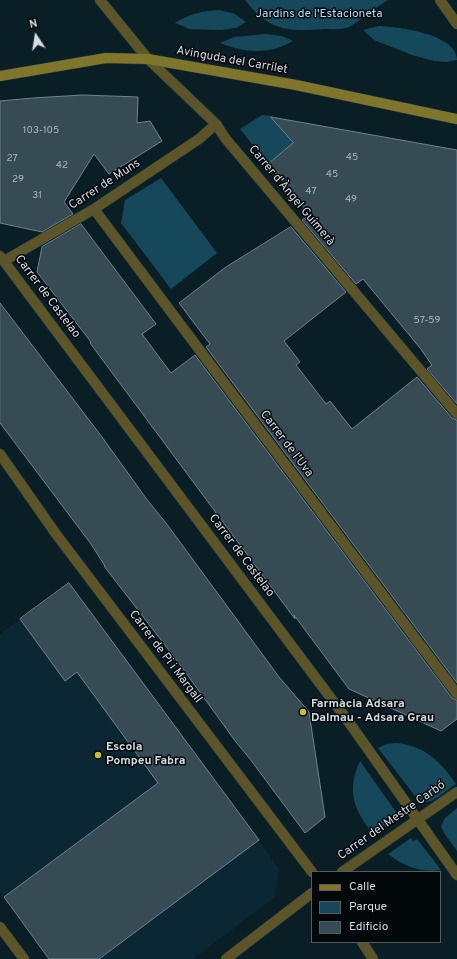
<!DOCTYPE html>
<html>
<head>
<meta charset="utf-8">
<style>
  body { margin:0 }
  #map { position:relative; width:457px; height:959px; overflow:hidden; background:#0a1e26; font-family:Overpass,sans-serif }
  canvas { display:block }
  .legend { position:absolute; left:311px; top:871px; width:130px; height:72px; box-sizing:border-box; background:#02070a; border:1px solid #555d61; margin:0; padding:5px 7px; list-style:none; font-size:12px; color:#d1dde3 }
  .legend li { display:flex; align-items:center; gap:8px; height:20px }
  .legend b { width:20px; border:1px solid #555d61 }
  .north { position:absolute; left:16px; top:16px; width:40px; height:40px; -webkit-text-stroke:3px #02070a; paint-order:stroke; rotate:348deg; font-size:11px; font-weight:700; line-height:16px; text-align:center; color:#d1dde3 }
  .north::after { content:''; display:block; margin:auto; width:14px; height:18px; background:#d1dde3; clip-path:polygon(50% 0,100% 100%,50% 72%,0 100%) }
</style>
</head>
<body>
<div id="map">
<canvas width="457" height="959"></canvas>
<ul class="legend">
<li><b style="height:5px;background:#7f762b"></b>Calle</li>
<li><b style="height:11px;background:#16485b"></b>Parque</li>
<li><b style="height:11px;background:#374b55"></b>Edificio</li>
</ul>
<div class="north">N</div>
</div>
<script>
const ctx = document.querySelector('canvas').getContext('2d');
ctx.lineJoin = 'round';
function fillPath(path, color) {
  ctx.fillStyle = color;
  ctx.fill(path, 'evenodd');
}
function strokePath(path, color, width, dash) {
  ctx.strokeStyle = color;
  ctx.lineWidth = width;
  ctx.lineCap = dash ? 'butt' : 'round';
  ctx.setLineDash(dash || []);
  ctx.stroke(path);
}
function write(font, color, halo, rows, align = 'center') {
  ctx.font = font + ' Overpass,sans-serif';
  ctx.lineWidth = 3;
  ctx.setLineDash([]);
  ctx.textBaseline = 'middle';
  ctx.strokeStyle = halo;
  ctx.fillStyle = color;
  for (const [text, x, y, turn = 0] of rows) {
    ctx.save();
    ctx.translate(x, y);
    ctx.rotate((+turn || 0) * Math.PI / 180);
    ctx.textAlign = isNaN(turn) ? turn : align;
    if (halo) ctx.strokeText(text, 0, 0);
    ctx.fillText(text, 0, 0);
    ctx.restore();
  }
}
const built = new Path2D(`
  M69,583L279,868L275,897L193,959H49L0,892V634Z`);
const green = new Path2D(`
  M245,0H388C374,8 363,19 349,27C343,30 332,29 325,29C290,32 268,31 245,0Z
  M220,10L235,14L246,22L236,28L221,30L190,29L175,23C191,13 202,11 220,10Z
  M379,26C399,27 457,34 457,60L446,62L434,61L412,55L374,40L363,30Z
  M266,34L282,36L293,41C269,55 245,53 220,43L234,37Z
  M262,115L271,116L293,143L268,164L240,129Z
  M161,178L217,253L171,289L121,223L125,200Z
  M396,743C424,745 441,762 456,784C446,790 431,807 419,801L378,748L387,744Z
  M360,761L396,812L393,815L395,818L373,834C354,810 346,791 360,761Z
  M457,808V851L444,833L441,826L445,818Z
  M411,838L413,841L417,839L441,870C421,873 403,866 388,854Z`);
const building = new Path2D(`
  M83,95L138,97L137,123L150,121L162,141L109,174L94,154L64,202L73,214L42,232L0,223V101L33,98Z
  M271,117L457,150V404L427,369L432,365L420,348L363,279L356,284L302,220L310,215L268,164L293,143Z
  M81,224L156,324L142,334L171,373L195,355L452,698L457,700V719L441,731L349,689L294,615L295,619L90,343L91,342L37,272L42,247Z
  M291,227L346,292L284,341L300,362L296,365L326,404L330,401L352,429L417,377L452,418L457,420V683L206,347L210,344L179,303L226,267Z
  M0,303L102,437L148,501L166,523L279,677L309,712L325,817L305,833L250,759L236,742L178,662L104,566H105L91,544L0,423Z
  M69,583L259,840L99,959H49L4,897L158,783L77,672L65,681L20,619Z`);
const street = new Path2D(`
  M100,0L148,59L216,124L225,138L457,414
  M440,0L457,24
  M94,209L457,694
  M0,256L348,721L457,875
  M4,261L94,209L199,139L216,124
  M0,454L56,534L312,872
  M342,872L457,792
  M0,927L24,959
  M362,942L373,959
  M226,959L312,893`);
const secondary = new Path2D(`
  M0,76L106,58L148,59L296,85L457,119`);
const markers = [
  [303,712,4,"#caba39"],
  [98,755,4,"#caba39"]
];
const numberNames = [
  ["103-105",41,131],
  ["45",352,158],
  ["27",12,159],
  ["42",62,166],
  ["45",332,175],
  ["29",18,180],
  ["47",311,192],
  ["31",37,196],
  ["49",351,200],
  ["57-59",427,321]
];
const parkNames = [
  ["Jardins de l'Estacioneta",319,15]
];
const streetNames = [
  ["Avinguda del Carrilet",232,61,10],
  ["Carrer de Muns",105,185,-33],
  ["Carrer d'Àngel Guimerà",291,196,50],
  ["Carrer de Castelao",47,297,53],
  ["Carrer de l'Uva",286,444,53],
  ["Carrer de Castelao",241,556,53],
  ["Carrer de Pi i Margall",165,657,53],
  ["Carrer del Mestre Carbó",392,821,-35]
];
const poiNames = [
  ["Farmàcia Adsara",311,705],
  ["Dalmau - Adsara Grau",311,719],
  ["Escola",106,748],
  ["Pompeu Fabra",106,762]
];
fillPath(built, '#0a2733');
fillPath(green, '#16485b');
fillPath(building, '#374b55');
strokePath(building, '#6e848e', 1);
strokePath(street, '#263940', 11);
strokePath(secondary, '#263940', 11);
strokePath(street, '#5b5529', 10);
strokePath(secondary, '#7f762b', 10);
for (const [x, y, r, color] of markers) {
  const dot = new Path2D();
  dot.arc(x, y, r, 0, 2 * Math.PI);
  ctx.fillStyle = color;
  ctx.fill(dot);
  strokePath(dot, '#02070a', 1.5);
}
write('10px', '#aab8c0', null, numberNames);
write('12px', '#a8dff8', '#02070a', parkNames);
write('12px', '#d1dde3', '#02070a', streetNames);
write('bold 12px', '#d1dde3', '#02070a', poiNames, 'left');
</script>
</body>
</html>
